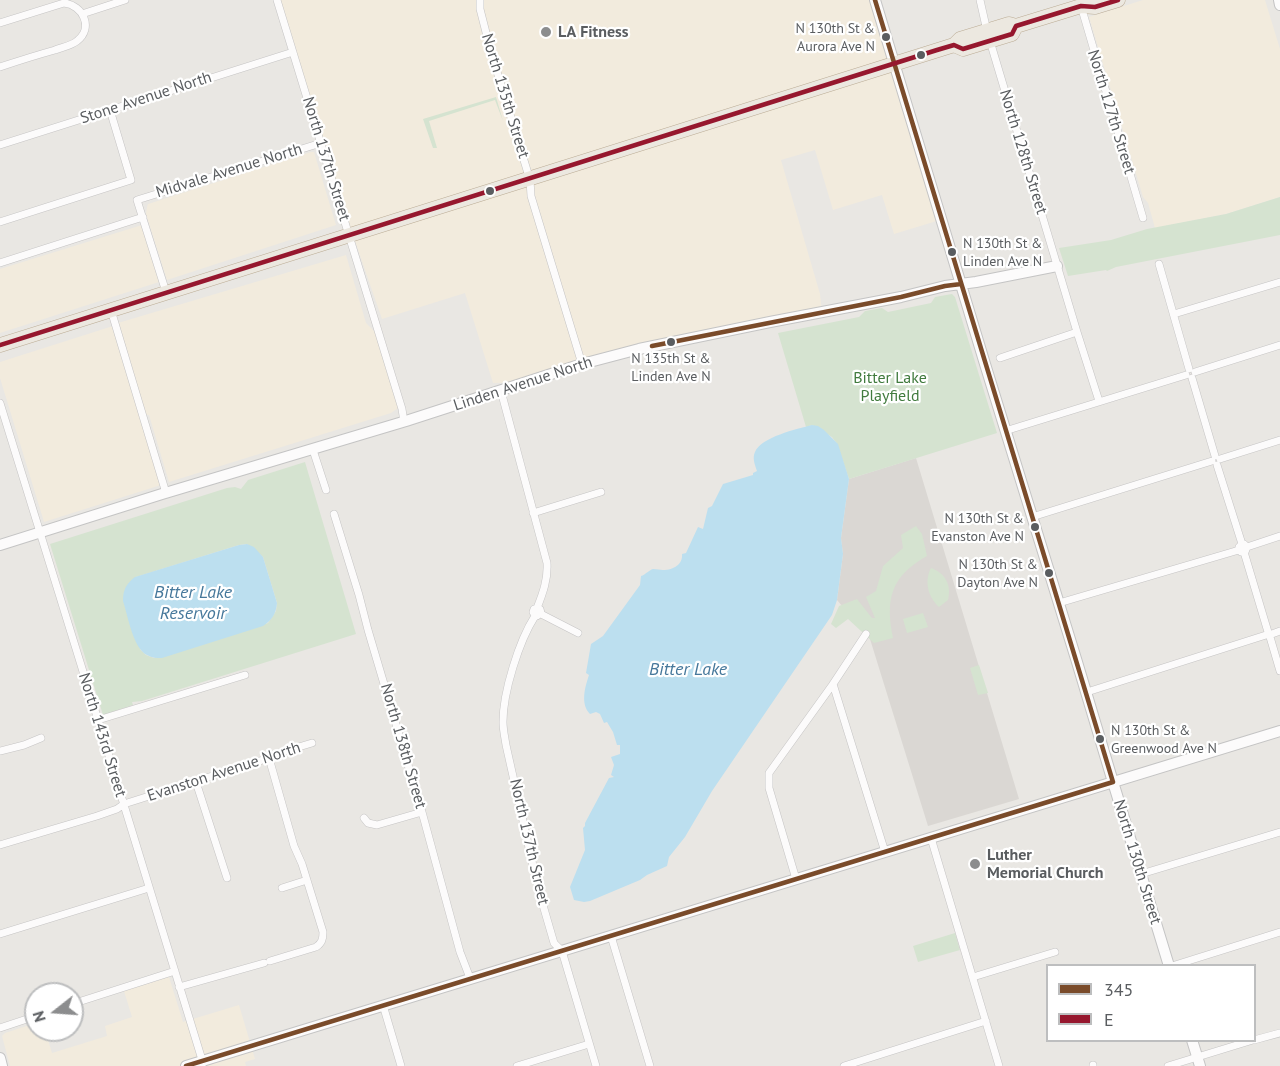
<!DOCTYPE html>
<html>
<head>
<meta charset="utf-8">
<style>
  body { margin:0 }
  #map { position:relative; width:1280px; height:1066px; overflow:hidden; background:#e9e7e3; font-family:"PT Sans",sans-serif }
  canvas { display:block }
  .legend { position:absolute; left:1046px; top:964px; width:210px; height:78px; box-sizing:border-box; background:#fff; border:2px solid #bdbebf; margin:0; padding:8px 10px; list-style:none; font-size:18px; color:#5a5d60 }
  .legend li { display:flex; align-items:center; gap:12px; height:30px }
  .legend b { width:30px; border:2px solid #bdbebf }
  .north { position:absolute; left:24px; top:982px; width:60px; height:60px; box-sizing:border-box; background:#fff; border:2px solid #bdbebf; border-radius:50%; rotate:253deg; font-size:16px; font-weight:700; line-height:24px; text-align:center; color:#5a5d60 }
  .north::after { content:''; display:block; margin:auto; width:21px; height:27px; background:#8c8d8e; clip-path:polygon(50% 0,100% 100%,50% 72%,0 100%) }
</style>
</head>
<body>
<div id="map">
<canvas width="1280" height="1066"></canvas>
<ul class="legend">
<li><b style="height:8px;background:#7a4b2a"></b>345</li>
<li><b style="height:8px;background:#96172e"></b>E</li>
</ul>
<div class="north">N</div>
</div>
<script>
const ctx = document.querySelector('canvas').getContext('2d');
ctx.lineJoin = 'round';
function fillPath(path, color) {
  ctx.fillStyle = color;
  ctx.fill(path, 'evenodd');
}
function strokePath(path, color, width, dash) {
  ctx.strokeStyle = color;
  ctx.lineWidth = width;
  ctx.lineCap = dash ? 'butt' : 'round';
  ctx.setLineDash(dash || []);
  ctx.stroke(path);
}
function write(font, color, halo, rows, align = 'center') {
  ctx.font = font + ' "PT Sans",sans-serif';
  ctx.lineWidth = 4.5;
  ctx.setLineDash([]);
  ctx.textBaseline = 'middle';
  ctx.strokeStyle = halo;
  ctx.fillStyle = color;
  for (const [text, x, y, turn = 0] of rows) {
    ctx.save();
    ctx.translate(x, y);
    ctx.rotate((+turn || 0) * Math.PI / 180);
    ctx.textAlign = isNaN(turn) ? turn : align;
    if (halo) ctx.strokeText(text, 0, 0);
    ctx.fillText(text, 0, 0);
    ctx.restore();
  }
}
const commercial = new Path2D(`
  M277,0H875L940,220L894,234L882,195L833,210L815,150L781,160L820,294L822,312L774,321L526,382L493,383L465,293L382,319L321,143Z
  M1143,0H1265L1280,49V197L1226,214L1155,228L1148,203L1143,197L1089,17Z
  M311,152H314L336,225L167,280L146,214L147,207L148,204Z
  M142,225L159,282L0,333V269Z
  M346,255L366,323L375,332L398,408L391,413L169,482L149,415H146L118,323Z
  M113,326L161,485L44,522L0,378V362Z
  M169,977L183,1022L239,1005L255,1059L245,1062L246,1066H10L2,1036L5,1033L36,1023V1030H45L52,1053L107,1036L105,1026L132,1017L124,991Z`);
const education = new Path2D(`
  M916,458L1019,799L928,826L870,639L837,600L843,554L841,538L849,479Z`);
const green = new Path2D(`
  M496,97L503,121L495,100L429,121L437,148H433L423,119Z
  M1280,197V235L1116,267L1107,271L1106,270L1068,276L1059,248L1111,240L1147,229L1226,214Z
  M952,294L955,297L997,433L849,479L837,444L832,437L812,425L806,427L778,333L859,317L865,311L882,308L888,312L931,303L935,297Z
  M305,462L356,634L142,701L132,702L133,705L103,715L50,544L227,488L235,487L241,489L248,480ZM247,544L263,557L277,603L276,611L268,623L154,658L146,655L140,649L136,577L239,545Z
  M916,526L922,534L927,556C891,576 885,599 893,638L874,643L848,619L836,628L831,624L839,606L857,599L872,618H875L866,597L876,591L883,566L903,548L901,535Z
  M931,568C945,573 952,585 948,600L939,607C928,597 924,581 931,568Z
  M923,613L928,627L907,633L903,619Z
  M979,665L988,693L978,695L970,668Z
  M955,933L960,950L918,962L913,946Z`);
const water = new Path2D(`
  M812,425L818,426L824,430L838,444L849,479L841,538L843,554L837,600L832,615L712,791L685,837L669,857L667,866L647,875L640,880L590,901L584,902L574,900L570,887L585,850L583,828L585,826V823L609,778L614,777L611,775L614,765L611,757L620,754V745H617L613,732L607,722L604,723L600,714L596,712L590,714C580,704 585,687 589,675L586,673L591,644L603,636L640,585L641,576C645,575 649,570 653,569C657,569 660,570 663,570C674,570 683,564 682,554L686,553L698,527L703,529L708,508L712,506L723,484L753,475V473L757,471C755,465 752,458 755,452C761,437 797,429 812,425Z
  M247,544L254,547L263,557L277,603C276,614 272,620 263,626L162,658C157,658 152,658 147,655C133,648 128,616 123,601C123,590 126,584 135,577L239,545Z`);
const street = new Path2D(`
  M277,0L402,409L404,422
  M480,0V9L491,52L530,180L531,196L582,364
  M980,0L987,31
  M1081,6L1143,218
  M82,14L125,0
  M0,23L64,3C83,5 94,28 77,41C71,46 62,47 55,50C37,55 18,61 0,67
  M990,41L1077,332L1099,401
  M0,145L293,52
  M0,222L131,180L110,110
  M0,263L143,217
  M1159,264L1189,369
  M166,292L137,200L321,143
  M111,310L166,493
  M1174,314L1280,282
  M1000,358L1077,332
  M1195,372L1280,345
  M1192,378L1215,456
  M501,391L547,563C548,579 543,593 537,608L534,609L533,612L535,615L537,616L541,613L540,609L537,608
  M0,403L98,720L203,1063
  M1005,431L1186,375
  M313,450L326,490
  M1220,459L1280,440
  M1217,465L1242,544H1244L1247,547L1245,552H1241L1239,547L1242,544
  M533,513L601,492
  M334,514L359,595L368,630L422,812L460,952L470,978
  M1032,517L1212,461
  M1247,547L1280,536
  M1244,552L1268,632
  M1059,603L1239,550
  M541,614L578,633
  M535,616C519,641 503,692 503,722C503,730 505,738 506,745L538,888L554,943L562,951L596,1066
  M1272,634L1280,631
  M1270,637L1280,671
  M833,684L885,852
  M1087,692L1266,635
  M98,720L245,675
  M0,751L24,745L41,738
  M269,758L294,846L302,864L323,932C323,939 322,943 316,947L270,961
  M196,782L227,878
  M364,818L368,823L377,825L422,812
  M931,838L999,1066
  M0,845L97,816L117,809L124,804L269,758L272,755L312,743
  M1141,874L1280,832
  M796,879L769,788V773L833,684L866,634
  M282,888L307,880
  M0,934L149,888
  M611,936L650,1066
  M1172,966L1280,932
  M973,977L1055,952
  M179,987L264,963
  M72,1004L175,971
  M383,1005L401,1066
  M0,1028L36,1016
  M1254,1040L1280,1033
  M1093,1065V1066
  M517,1066L589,1044
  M844,1066L986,1021
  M1168,1066L1253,1040`);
const secondary = new Path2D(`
  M875,0L985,364L1077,662L1113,782L1169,966
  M1279,0L1280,5
  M0,545L162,494L406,421L582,364L639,349L770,322L901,297L945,286L976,282L1057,266
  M1192,1040L1200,1066
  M0,1058L2,1066
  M186,1066L1280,731`);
const highway = new Path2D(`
  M1081,6L1095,7L1118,0
  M954,45L963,49L1012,34L1016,26
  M0,345L954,45L960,39L1009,24L1016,26L1081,6L1090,0`);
const bus1 = new Path2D(`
  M875,0L1113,782
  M652,346L901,297L945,286L961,284
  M186,1066L1113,782`);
const bus2 = new Path2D(`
  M0,345L937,50L954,45L963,49L1012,34L1016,26L1081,6L1095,7L1118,0`);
const markers = [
  [546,32,6,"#8c8d8e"],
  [886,37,5,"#5a5d60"],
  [921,55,5,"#5a5d60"],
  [490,191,5,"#5a5d60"],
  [952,252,5,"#5a5d60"],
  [671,342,5,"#5a5d60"],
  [1035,527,5,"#5a5d60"],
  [1049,573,5,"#5a5d60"],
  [1100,739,5,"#5a5d60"],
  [975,864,6,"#8c8d8e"]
];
const busNames = [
  ["N 130th St &",875,29],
  ["Aurora Ave N",875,47],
  ["N 130th St &",963,244,"left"],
  ["Linden Ave N",963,262,"left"],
  ["N 135th St &",671,359,"center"],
  ["Linden Ave N",671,377,"center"],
  ["N 130th St &",1024,519],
  ["Evanston Ave N",1024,537],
  ["N 130th St &",1038,565],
  ["Dayton Ave N",1038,583],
  ["N 130th St &",1111,731,"left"],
  ["Greenwood Ave N",1111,749,"left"]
];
const poiNames = [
  ["LA Fitness",558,32],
  ["Luther",987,855],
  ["Memorial Church",987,873]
];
const streetNames = [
  ["North 135th Street",505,96,73],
  ["Stone Avenue North",146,98,-18],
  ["North 127th Street",1111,112,73],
  ["North 128th Street",1023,152,73],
  ["North 137th Street",326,159,73],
  ["Midvale Avenue North",229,171,-17],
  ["Linden Avenue North",523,384,-18],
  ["North 143rd Street",102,735,73],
  ["North 138th Street",403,746,74],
  ["Evanston Avenue North",224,772,-18],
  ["North 137th Street",529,842,77],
  ["North 130th Street",1137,862,73]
];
const parkNames = [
  ["Bitter Lake",890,378],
  ["Playfield",890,396]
];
const waterNames = [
  ["Bitter Lake",193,593],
  ["Reservoir",193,614],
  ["Bitter Lake",688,670]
];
fillPath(commercial, '#f2ebdd');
fillPath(education, '#dad7d3');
fillPath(green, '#d5e3d0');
fillPath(water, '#bcdfef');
strokePath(street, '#c5c4c4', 8);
strokePath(secondary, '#c4c4c4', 12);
strokePath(highway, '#bbac95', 15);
strokePath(street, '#fcfbfb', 7);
strokePath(secondary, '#fcfbfb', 10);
strokePath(highway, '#ece8e0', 14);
strokePath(bus1, '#7a4b2a', 4.5);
strokePath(bus2, '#96172e', 4.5);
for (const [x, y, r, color] of markers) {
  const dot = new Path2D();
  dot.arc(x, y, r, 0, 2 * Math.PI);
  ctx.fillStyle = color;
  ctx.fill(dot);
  strokePath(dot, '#fff', 2);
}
write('14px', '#5a5d60', '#fff', busNames, 'right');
write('bold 16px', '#5a5d60', '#fff', poiNames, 'left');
write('16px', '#5a5d60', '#fff', streetNames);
write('16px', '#417b3e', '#fff', parkNames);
write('italic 18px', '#46789b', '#fff', waterNames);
</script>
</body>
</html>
